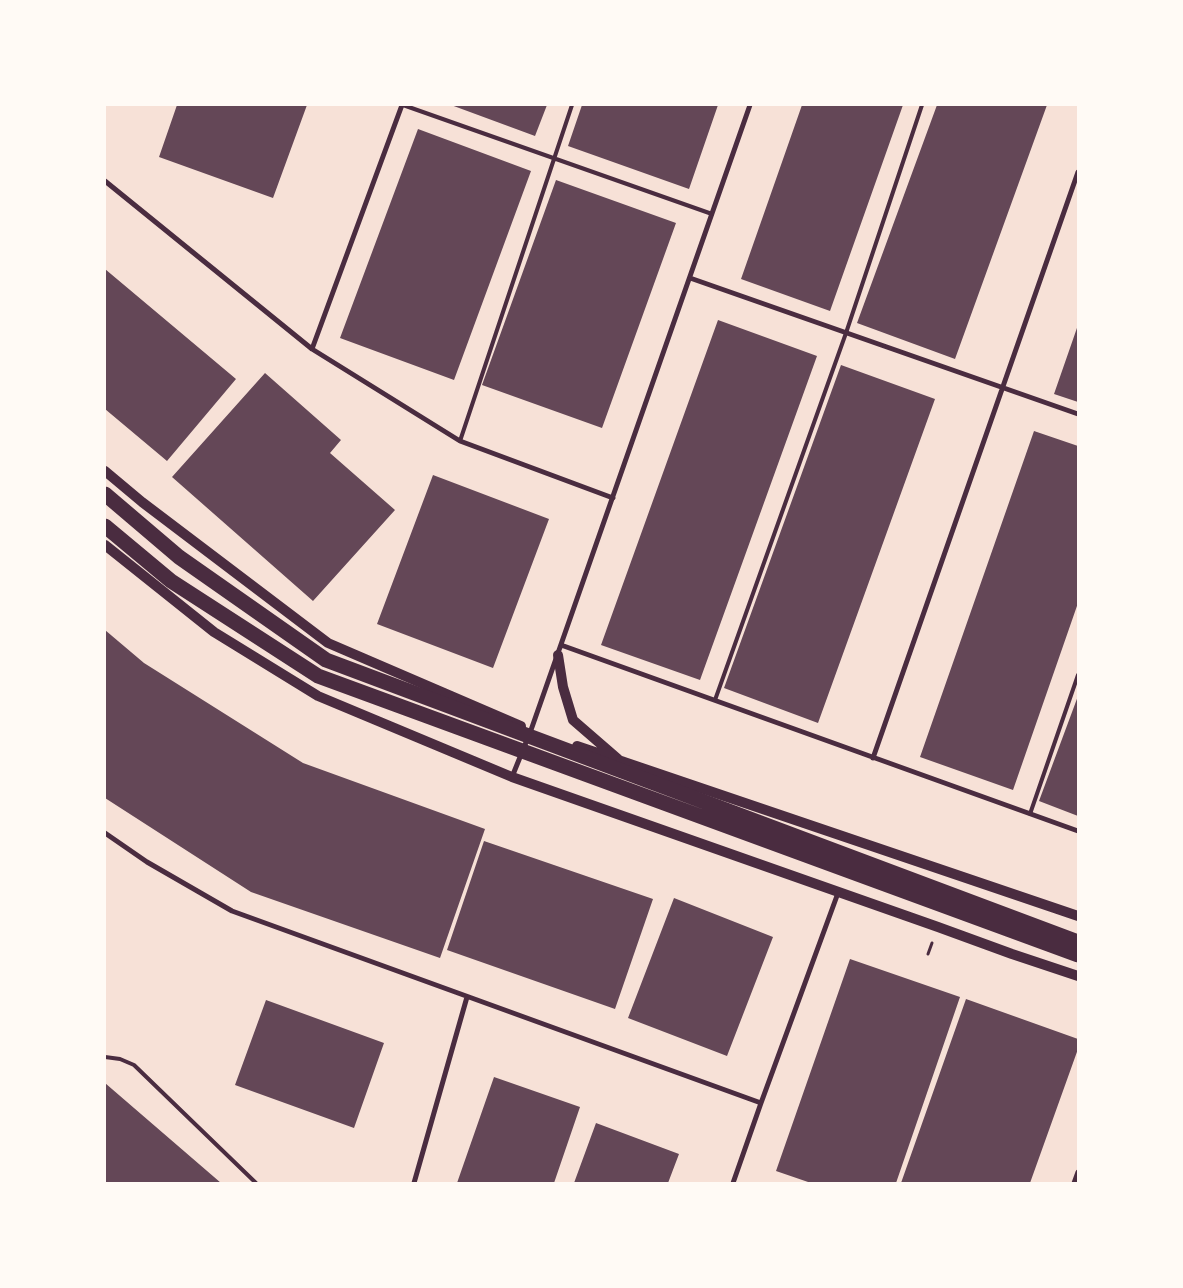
<!DOCTYPE html>
<html>
<head>
<meta charset="utf-8">
<style>
  body { margin:0 }
  #map { position:relative; width:1183px; height:1288px; overflow:hidden; background:#f7e1d7; font-family:Helvetica,sans-serif }
  canvas { display:block }
  .frame { position:absolute; inset:0; border:106px solid #fffaf5; pointer-events:none }
</style>
</head>
<body>
<div id="map">
<canvas width="1183" height="1288"></canvas>
<div class="frame"></div>
</div>
<script>
const ctx = document.querySelector('canvas').getContext('2d');
ctx.lineJoin = 'round';
function fillPath(path, color) {
  ctx.fillStyle = color;
  ctx.fill(path, 'evenodd');
}
function strokePath(path, color, width, dash) {
  ctx.strokeStyle = color;
  ctx.lineWidth = width;
  ctx.lineCap = dash ? 'butt' : 'round';
  ctx.setLineDash(dash || []);
  ctx.stroke(path);
}
const building = new Path2D(`
  M177,105H307L273,198L159,157Z
  M451,105H547L535,136Z
  M582,105H718L689,189L568,146Z
  M802,105H903L830,311L741,279Z
  M937,105H1047L955,359L857,323Z
  M418,129L531,171L454,380L340,338Z
  M556,180L676,223L602,428L482,385Z
  M105,269L236,379L167,461L105,409Z
  M718,320L817,356L700,680L601,645Z
  M1078,325V402L1054,394Z
  M841,365L935,399L818,723L724,688Z
  M265,373L341,440L330,453L395,510L313,601L172,477Z
  M1034,431L1078,446V603L1013,790L920,757Z
  M433,475L549,519L493,668L377,624Z
  M105,630L144,663L303,763L485,829L440,958L251,892L105,798Z
  M1078,696V816L1039,801Z
  M484,841L653,899L615,1009L447,950Z
  M674,898L773,937L727,1056L628,1018Z
  M850,959L960,997L896,1183H811L776,1171Z
  M966,999L1078,1039V1049L1030,1183H901Z
  M266,1000L384,1043L354,1128L235,1085Z
  M494,1077L580,1107L554,1183H457Z
  M105,1083L221,1183H105Z
  M596,1123L679,1154L668,1183H574Z`);
const path = new Path2D(`
  M928,954L932,943`);
const service = new Path2D(`
  M403,105L712,214
  M460,441L572,105
  M715,700L846,333L922,105
  M1030,814L1078,675
  M105,1057L120,1059L134,1065L256,1183`);
const minor = new Path2D(`
  M105,181L312,349L460,441L613,498
  M690,278L1078,414
  M312,349L402,105
  M561,645L1078,831
  M873,758L1078,172
  M512,777L531,730L750,105
  M105,833L147,862L232,911L761,1103
  M414,1183L467,997
  M733,1183L761,1103L838,893
  M1074,1183L1078,1172`);
const secondary = new Path2D(`
  M105,471L142,502L328,643L521,726
  M105,545L214,632L318,696L512,777L938,927L1012,954L1078,976
  M558,655L563,687L573,720L618,759
  M577,746L1078,916`);
const motorway = new Path2D(`
  M105,494L179,557L326,660L1078,942
  M105,526L171,581L318,676L1078,955`);
fillPath(building, '#644757');
strokePath(path, '#4a2c40', 3);
strokePath(service, '#4a2c40', 4);
strokePath(minor, '#4a2c40', 5);
strokePath(secondary, '#4a2c40', 10);
strokePath(motorway, '#4a2c40', 15);
</script>
</body>
</html>
